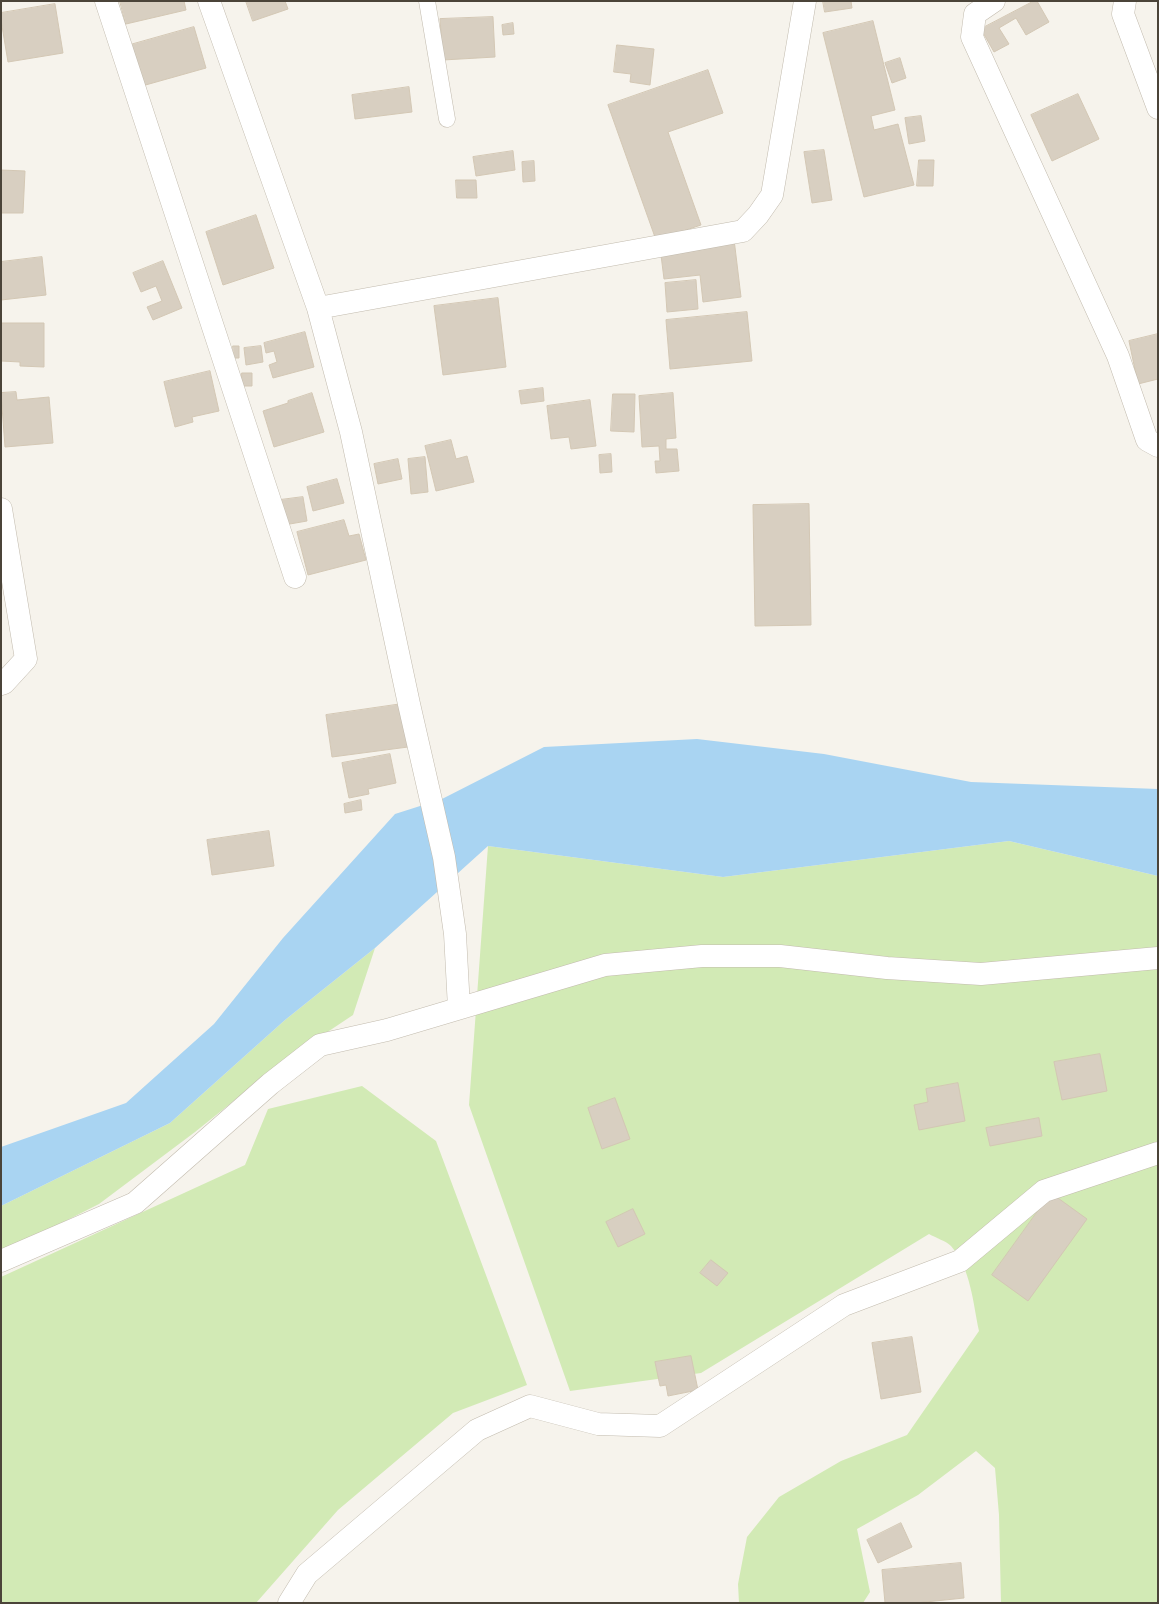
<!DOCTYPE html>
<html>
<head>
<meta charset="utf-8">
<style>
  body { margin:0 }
  #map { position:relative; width:1159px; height:1604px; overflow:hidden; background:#f6f3ec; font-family:"DM Sans",sans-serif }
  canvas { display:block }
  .frame { position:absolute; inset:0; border:2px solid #4b4439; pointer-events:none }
</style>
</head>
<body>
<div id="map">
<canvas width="1159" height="1604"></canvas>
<div class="frame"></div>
</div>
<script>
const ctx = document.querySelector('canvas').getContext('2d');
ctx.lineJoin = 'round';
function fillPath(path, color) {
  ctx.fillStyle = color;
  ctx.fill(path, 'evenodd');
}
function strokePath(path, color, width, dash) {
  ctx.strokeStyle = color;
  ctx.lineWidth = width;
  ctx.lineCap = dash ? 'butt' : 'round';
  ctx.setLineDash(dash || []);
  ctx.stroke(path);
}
const green = new Path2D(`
  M1009,841L1158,876V1603H1001L999,1515L995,1468L976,1451L918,1495L857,1529L870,1592L863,1603H739L738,1584L747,1537L779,1497L841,1461L907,1435L979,1331C973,1303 971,1269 951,1246C946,1241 936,1238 929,1234L701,1373L570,1391L469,1105L488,846L723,877Z
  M375,948L353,1015L281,1063L195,1132L99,1204L18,1245L1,1249V1206L170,1123L285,1020Z
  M362,1086L436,1141L527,1385L453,1413L338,1510L256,1603H1V1277L245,1165L268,1109Z`);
const water = new Path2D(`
  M697,739L824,754L971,782L1158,789V876L1009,841L723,877L488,846L375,948L285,1020L170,1123L1,1206V1147L126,1103L214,1024L283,938L395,814L442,799L544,747Z`);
const building = new Path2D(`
  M120,1H184L186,10L126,24Z
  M246,1H285L288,9L253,21Z
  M823,1H851L852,8L825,12Z
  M1034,1H1037L1049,22L1026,35L1016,18L999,28L1009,44L994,52L981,29Z
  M55,4L63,53L8,62L1,20V13Z
  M493,17L495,57L443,60L440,19Z
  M873,21L895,110L871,116L874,130L898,124L914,185L864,197L823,33Z
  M513,23L514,34L503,35L502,25Z
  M194,27L206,68L142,86L130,45Z
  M617,45L654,49L650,85L630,82L631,74L614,72Z
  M900,58L906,78L892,83L885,63Z
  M708,70L723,113L668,132L701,225L656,240L608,105Z
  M409,87L412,112L355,119L352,95Z
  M1078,94L1099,139L1052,161L1031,115Z
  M921,116L925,141L909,144L905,118Z
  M824,150L832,200L812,203L804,152Z
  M513,151L515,170L476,176L473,157Z
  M919,160H934L933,186H917Z
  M534,161L535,181L523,182L522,162Z
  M1,170L25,171L23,213H1Z
  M456,180H476L477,198H457Z
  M256,215L274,268L223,285L206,232Z
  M734,239L741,297L703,302L700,275L664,279L660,247Z
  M42,257L46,295L1,300V262Z
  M163,261L182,308L153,320L147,307L162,301L156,286L141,292L133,273Z
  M696,280L698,309L667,312L665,283Z
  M498,298L506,367L443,375L434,306Z
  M747,312L752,361L670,369L666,320Z
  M1,323H44V367L20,366V362L1,361Z
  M305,332L314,367L273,378L269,365L277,362L274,351L266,353L264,343Z
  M1158,334V379L1138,384L1129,341Z
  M233,346H239V358H234Z
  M261,346L263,362L246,365L244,348Z
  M210,371L219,411L192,417L193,422L175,427L164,382Z
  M242,373H252V386H242Z
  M543,388L544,401L521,404L519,391Z
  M16,392L17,400L49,397L53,443L5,447L1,393Z
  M312,393L324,432L274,447L263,411L288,403V401Z
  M673,393L676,438L666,439V449H677L679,471L656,473L655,461H660L659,446L642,447L639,396Z
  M613,394H635L634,432L611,431Z
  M590,400L596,446L571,449L569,437L551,439L547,406Z
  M451,440L456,459L467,456L474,482L436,491L425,446Z
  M611,454L612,472L600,473L599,455Z
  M425,457L428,492L411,494L408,459Z
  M398,459L402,479L378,484L374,464Z
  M337,479L344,503L313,511L307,487Z
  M303,497L307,521L284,525L280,500Z
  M809,504L811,625L755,626L753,505Z
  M344,520L349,536L359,534L366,560L308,575L297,532Z
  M402,704L408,747L332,757L326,715Z
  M390,754L396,783L368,789L369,794L349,798L342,763Z
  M361,800L362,810L345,813L344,804Z
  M269,831L274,866L212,875L207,840Z
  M1100,1054L1107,1091L1062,1100L1054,1062Z
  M958,1083L965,1121L919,1130L914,1105L928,1102L926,1089Z
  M615,1098L630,1139L602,1149L588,1108Z
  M1039,1118L1042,1136L990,1146L986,1128Z
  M1051,1193L1087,1219L1028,1301L992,1275Z
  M633,1209L645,1234L618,1247L606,1222Z
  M711,1260L728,1273L717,1286L700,1273Z
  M912,1337L921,1392L881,1399L872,1343Z
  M691,1356L698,1390L668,1396L666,1385L660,1386L655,1362Z
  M901,1523L912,1547L878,1563L867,1540Z
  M961,1563L964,1598L916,1603H885L882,1570Z`);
const service = new Path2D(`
  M427,1L447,119`);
const minor = new Path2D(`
  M106,1L295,577
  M209,1L318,308L351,432L409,704L444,857L455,934L459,1008
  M994,1L975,14L972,37L1118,356L1147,440L1158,446
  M1125,1L1123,14L1158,108
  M318,308L743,231L758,215L772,195L805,1
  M1,509L26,659L4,683L1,684
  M1,1261L135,1203L270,1084L320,1045L387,1030L605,965L702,956H780L887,968L981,974L1158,958
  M289,1603L307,1574L477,1430L530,1406L598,1424L660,1426L844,1305L960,1261L1044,1191L1158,1153`);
fillPath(green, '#d2eab5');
fillPath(water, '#a9d4f2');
fillPath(building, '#d8cfc1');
strokePath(building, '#d3c7b4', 1);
strokePath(service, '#c2bbae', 17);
strokePath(minor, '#c2bbae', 23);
strokePath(service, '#fff', 16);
strokePath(minor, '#fff', 22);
</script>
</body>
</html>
